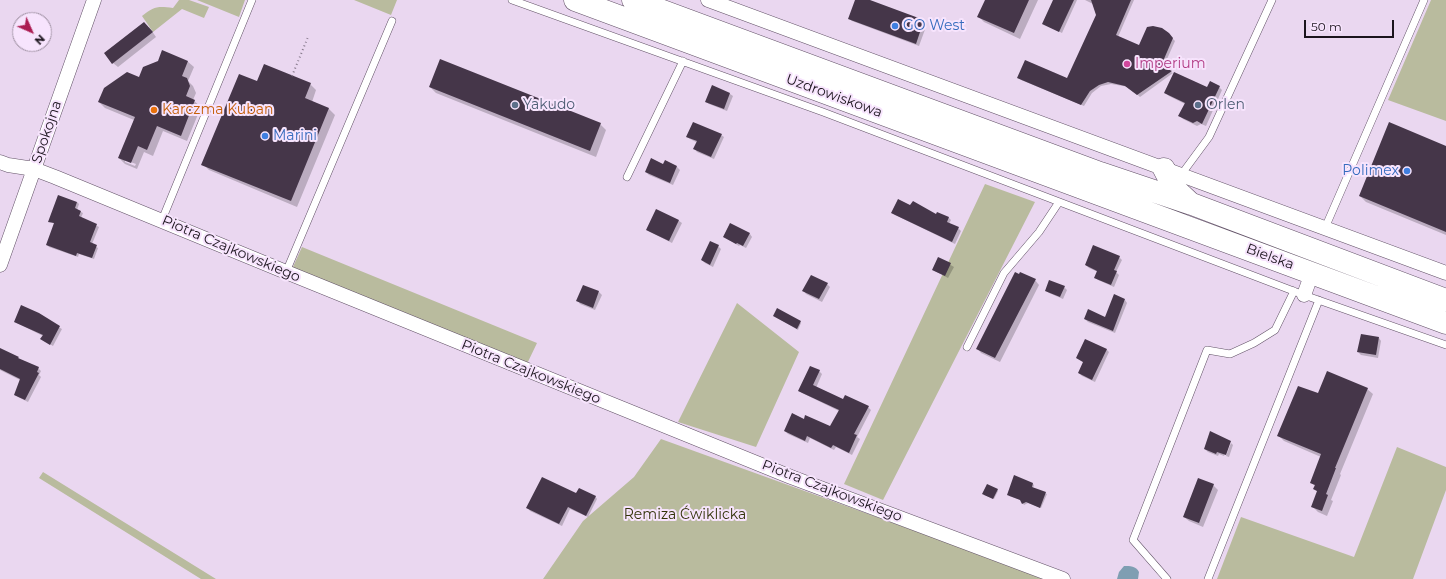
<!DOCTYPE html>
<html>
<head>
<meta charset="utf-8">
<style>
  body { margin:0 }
  #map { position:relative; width:1446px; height:579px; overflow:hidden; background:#ead7f0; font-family:Montserrat,sans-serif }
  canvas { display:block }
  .north { position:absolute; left:12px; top:12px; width:40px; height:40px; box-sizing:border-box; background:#f7e4fd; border:1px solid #9f91a3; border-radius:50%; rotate:135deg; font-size:11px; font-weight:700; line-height:16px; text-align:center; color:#1b141d }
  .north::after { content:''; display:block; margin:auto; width:14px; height:18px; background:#ab1b52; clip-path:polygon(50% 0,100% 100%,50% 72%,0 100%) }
  .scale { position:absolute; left:1304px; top:20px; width:90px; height:18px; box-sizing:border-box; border:2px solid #1b141d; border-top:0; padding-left:5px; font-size:12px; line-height:14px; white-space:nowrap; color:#1b141d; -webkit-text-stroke:3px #f7e4fd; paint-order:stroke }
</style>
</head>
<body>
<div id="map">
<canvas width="1446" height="579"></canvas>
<div class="north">N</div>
<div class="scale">50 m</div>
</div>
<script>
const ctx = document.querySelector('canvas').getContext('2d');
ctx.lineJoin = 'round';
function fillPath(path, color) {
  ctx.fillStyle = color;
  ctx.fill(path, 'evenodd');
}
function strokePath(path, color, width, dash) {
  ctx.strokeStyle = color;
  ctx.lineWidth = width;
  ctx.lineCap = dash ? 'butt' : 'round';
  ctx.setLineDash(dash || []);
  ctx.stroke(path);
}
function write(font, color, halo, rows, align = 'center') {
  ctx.font = font + ' Montserrat,sans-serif';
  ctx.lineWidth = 4;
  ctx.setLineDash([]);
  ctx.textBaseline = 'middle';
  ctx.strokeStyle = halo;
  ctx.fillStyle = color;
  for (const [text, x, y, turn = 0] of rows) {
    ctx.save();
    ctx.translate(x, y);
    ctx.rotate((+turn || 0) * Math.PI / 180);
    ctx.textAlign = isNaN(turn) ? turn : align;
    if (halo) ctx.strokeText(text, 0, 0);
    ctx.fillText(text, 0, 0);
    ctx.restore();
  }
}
const green = new Path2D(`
  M179,0H189L209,7L204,18L182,9L153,32L142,16C154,6 158,6 173,8Z
  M197,0H245L239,17Z
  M354,0H397L391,15Z
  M1431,0H1446V121L1388,100Z
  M985,184L1035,202L883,500L844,484Z
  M302,247L537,343L526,366L292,269Z
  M737,303L799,352L756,447L678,422Z
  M661,439L1048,579H543L583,521L634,477Z
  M1397,447L1446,467V490L1413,579H1217L1241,517L1354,557Z
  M43,472L216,579H201L39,478Z`);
const water = new Path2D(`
  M1124,566C1130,566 1136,566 1139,572L1138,579H1117L1119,572Z`);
const shadow = new Path2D(`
  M856,0H867L924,21L927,24L919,46L852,21L849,18Z
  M986,0H1038L1020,39L984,22L978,16Z
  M1054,0H1077L1062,33L1044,24Z
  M1085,0H1134L1118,37L1139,46L1171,37L1175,41L1163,68L1173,73L1140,97L1129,87L1111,84L1101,86L1092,93L1084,106L1021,80L1019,78L1067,80L1098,15L1093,4Z
  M149,27L156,37L118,67L113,63Z
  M187,61L194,67L188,81L193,86L196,93L193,100L201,107L187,141L163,131L153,156L144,152L137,169L125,164L119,158L134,120L105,108L99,102L139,79ZM125,160L136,164L135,166L125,162Z
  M258,82L310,84L316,90L312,102L329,109L335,115L297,207L209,170L203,164Z
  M430,87L600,124L606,130L596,157L436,93Z
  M712,87L730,94L733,96L727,111L709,104L706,102Z
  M1219,87L1222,90L1206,126L1201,124L1197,126L1183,119L1180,116L1185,104L1169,96L1165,93Z
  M721,135L724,137L714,159L697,152L695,149L698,143L690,139L687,137Z
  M1446,147V235L1366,202L1360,196Z
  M665,162L677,167L680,170L673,185L649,175L646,172L664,165Z
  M77,202L79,204L77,210L83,213L81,218L99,227L92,244L98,248L94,259L79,254L78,257L49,247L47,245L55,224L50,221Z
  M911,207L937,215L948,217L951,220L949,224L958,228L961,231L955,244L895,215L892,213Z
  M657,210L679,221L682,223L672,243L650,232L647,230Z
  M750,234L752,237L746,248L740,245L739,246L724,237Z
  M718,246L721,249L713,267L705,263L702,260Z
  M1119,257L1122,260L1116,272L1119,275L1114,287L1098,280L1096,278L1098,272L1089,268L1086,265Z
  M939,258L954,267L948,278L933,270Z
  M1035,280L1039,285L1000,362L981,353L977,348Z
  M827,284L830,287L822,302L806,294L804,291Z
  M1064,287L1067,290L1063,299L1049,293L1046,290Z
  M599,292L602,295L595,310L580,304L578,301Z
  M1125,300L1127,303L1115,333L1088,322L1085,319L1106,318Z
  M22,307L62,329L53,346L41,339L43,336L15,322Z
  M774,316L800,322L801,323L798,330Z
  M1379,338L1381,341L1378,358L1361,355L1358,352Z
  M0,349L21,360L38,368L41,371L39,375L41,377L28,402L18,397L15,395L20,380L0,370Z
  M1106,349L1109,352L1095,382L1082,376L1079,373L1084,363L1077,358Z
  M819,371L822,374L816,388L843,401L868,407L871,410L857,437L860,439L852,455L836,447L834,450L810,438L808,443L788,434L785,431L804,420L831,428L839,411L802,393L799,391Z
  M1367,389L1373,394L1340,474L1341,475L1331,500L1333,501L1327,516L1318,512L1312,506L1318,492L1314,489L1315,486L1312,483L1321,457L1284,441L1279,436L1318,395Z
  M1230,442L1224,456L1219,454L1218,456L1208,452L1205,449Z
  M1231,443L1233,445L1229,457L1226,456Z
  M1014,477L1033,484L1034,485L1033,488L1047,494L1041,508L1028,503L1024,505L1021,500L1009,496Z
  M1213,485L1218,490L1203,527L1189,521L1184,517Z
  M997,489L998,491L994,499L984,495Z
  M577,495L595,496L597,499L588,517L570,509L562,526L530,511L528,508Z`);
const building = new Path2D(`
  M855,0H870L924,20L916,44L848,19Z
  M985,0H1029L1014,33L977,17Z
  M1053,0H1074L1059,32L1042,24Z
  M1091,0H1131L1116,35L1139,45L1147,27L1153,26L1162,28L1169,33L1173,38L1161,66L1172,71L1137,95L1125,86L1108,82L1099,85L1090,91L1081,105L1017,78L1025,60L1067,78L1096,15Z
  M144,22L153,32L112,64L104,53Z
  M162,50L188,61L182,76L187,78L190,86L186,96L195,100L181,136L157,126L147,150L138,146L131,163L118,158L135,117L98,102L104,88L127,72L139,77L143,67L158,61Z
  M440,59L601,123L590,151L429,87Z
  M264,64L311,83L305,98L329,108L291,201L201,165L239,74L257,81Z
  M1174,72L1207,87L1210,81L1220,86L1202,124L1197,121L1193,123L1178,116L1185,103L1164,93Z
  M712,85L730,93L724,109L705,102Z
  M693,122L722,134L711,157L693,149L697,141L686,137Z
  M1389,122L1446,146V232L1359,196Z
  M651,158L663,164L665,160L677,166L670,183L645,172Z
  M58,195L77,202L75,208L81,211L79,216L97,224L90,242L97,245L92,258L77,253L76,256L46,245L54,223L48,222Z
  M898,199L910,205L913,201L936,214L937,212L949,217L947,222L959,227L952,242L891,213Z
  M656,209L679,220L669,241L646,230Z
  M730,223L750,233L743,246L737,243L736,244L723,237Z
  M710,241L719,245L710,265L701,260Z
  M1093,245L1120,256L1114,270L1117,271L1111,285L1094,278L1097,271L1085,265Z
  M938,257L951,263L945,276L932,270Z
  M1015,272L1019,274L1020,272L1036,279L995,358L976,349Z
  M811,275L828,283L819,299L802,291Z
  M1049,280L1065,286L1060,297L1045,291Z
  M583,285L599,291L593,308L576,301Z
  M1114,294L1125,299L1113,331L1084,319L1088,309L1105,317Z
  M21,305L39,313L60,326L50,345L40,339L43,335L14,322Z
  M777,308L801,321L797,329L773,316Z
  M1361,334L1379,337L1376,355L1357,352Z
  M1085,339L1107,349L1092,380L1078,373L1083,362L1076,358Z
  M0,348L19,357L18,358L39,367L37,372L39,373L25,400L14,395L20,379L0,369Z
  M810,366L820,370L813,385L843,399L845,395L869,406L854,434L857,435L849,453L833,445L831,448L807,436L805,441L784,431L792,413L804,419L805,415L830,426L839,410L798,391Z
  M1327,371L1368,388L1335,468H1336L1326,494L1328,495L1322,511L1311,507L1317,491L1313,489L1315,485L1310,483L1321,454L1277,436L1298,386L1318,393Z
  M1210,431L1231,441L1226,455L1217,452L1216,454L1204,449Z
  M1014,475L1033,483L1032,487L1046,492L1040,508L1026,502L1022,504L1020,500L1007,495Z
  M542,477L576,493L579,488L596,496L586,516L568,507L559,524L526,508Z
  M1198,478L1214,484L1199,523L1183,517Z
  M987,484L998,489L993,499L982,494Z`);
const path = new Path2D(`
  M292,76L308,37`);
const service = new Path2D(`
  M512,0L823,112L1304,295L1446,345
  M1181,175L1209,137L1272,0
  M627,177L683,61
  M162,220L252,0
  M1325,228L1424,0
  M286,272L392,21
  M967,347L1004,273L1039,232L1059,202
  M1167,579L1133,540L1207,350L1230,354L1254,343L1275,330L1294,291
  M1208,579L1319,300`);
const minor = new Path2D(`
  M708,0L1446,273
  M0,162L8,165L34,169L55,177L286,272L791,477L1063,579
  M0,265L94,0
  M1304,295L1312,273`);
const primary = new Path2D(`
  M575,0L1446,323
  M633,0L1100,173L1192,204L1446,300
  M1164,169L1174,188L1189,202`);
const markers = [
  [895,26,4,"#3f7fe0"],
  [1127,64,4,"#d1479c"],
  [515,105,4,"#5c6f8a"],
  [1198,105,4,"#5c6f8a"],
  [154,110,4,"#e8710a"],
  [265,136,4,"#3f7fe0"],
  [1407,171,4,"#3f7fe0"]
];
const shopNames = [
  ["GO West",903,26],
  ["Marini",273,136],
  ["Polimex",1399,171,"right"]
];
const hotelNames = [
  ["Imperium",1135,64]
];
const streetNames = [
  ["Uzdrowiskowa",834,96,20],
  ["Spokojna",47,132,-71],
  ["Piotra Czajkowskiego",231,249,23],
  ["Bielska",1270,257,20],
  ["Piotra Czajkowskiego",531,372,22],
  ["Piotra Czajkowskiego",832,491,21]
];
const serviceNames = [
  ["Yakudo",523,105],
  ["Orlen",1206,105]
];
const foodNames = [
  ["Karczma Kuban",162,110]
];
const parkNames = [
  ["Remiza Ćwiklicka",685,515]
];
fillPath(green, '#b9bb9e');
fillPath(water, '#7f9eb2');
fillPath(shadow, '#0003');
fillPath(building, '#453649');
strokePath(service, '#625267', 8);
strokePath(minor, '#625267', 15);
strokePath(primary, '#625267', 23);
strokePath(path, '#877a8c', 2, [1, 3]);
strokePath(service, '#fff', 7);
strokePath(minor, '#fff', 14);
strokePath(primary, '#fff', 22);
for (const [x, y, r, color] of markers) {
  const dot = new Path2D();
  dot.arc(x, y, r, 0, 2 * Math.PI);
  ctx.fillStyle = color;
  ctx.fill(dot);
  strokePath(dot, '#f7e4fd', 1.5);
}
write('14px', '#366cbe', '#f7e4fd', shopNames, 'left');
write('14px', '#b23c85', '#f7e4fd', hotelNames, 'left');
write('14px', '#1b141d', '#f7e4fd', streetNames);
write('14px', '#4e5e75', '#f7e4fd', serviceNames, 'left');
write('14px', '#c56008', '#f7e4fd', foodNames, 'left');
write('14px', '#323309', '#f7e4fd', parkNames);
</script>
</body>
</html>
